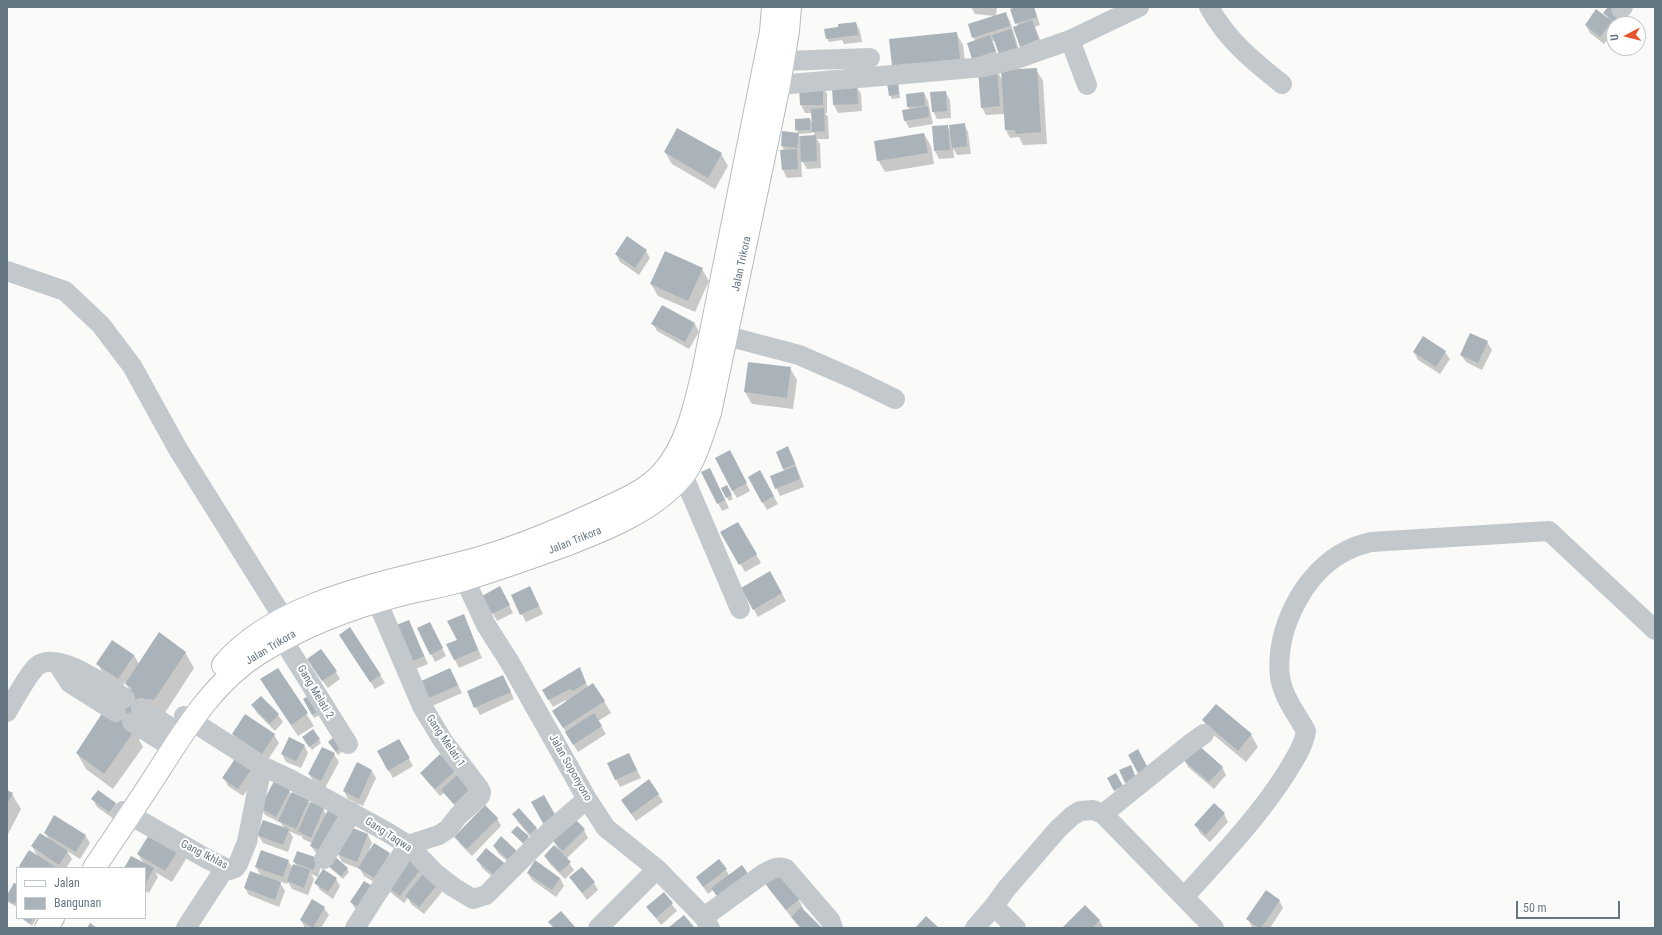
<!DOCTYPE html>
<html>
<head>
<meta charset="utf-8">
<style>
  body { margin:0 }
  #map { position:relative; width:1662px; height:935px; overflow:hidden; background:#fafaf8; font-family:"Roboto Condensed",sans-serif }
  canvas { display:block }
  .frame { position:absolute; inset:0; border:8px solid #657683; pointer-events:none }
  .legend { position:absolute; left:16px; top:867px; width:130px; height:52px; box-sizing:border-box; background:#fff; border:1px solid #c1c8cd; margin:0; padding:5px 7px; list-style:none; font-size:12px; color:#657683 }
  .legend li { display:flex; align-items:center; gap:8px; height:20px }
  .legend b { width:20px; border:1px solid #c1c8cd }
  .north { position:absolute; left:1606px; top:16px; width:40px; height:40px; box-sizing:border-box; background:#fff; border:1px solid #c1c8cd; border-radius:50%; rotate:263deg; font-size:11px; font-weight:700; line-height:16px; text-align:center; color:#657683 }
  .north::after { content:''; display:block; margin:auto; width:14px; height:18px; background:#e4572e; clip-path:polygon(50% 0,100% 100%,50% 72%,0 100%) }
  .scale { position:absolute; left:1516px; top:901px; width:104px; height:18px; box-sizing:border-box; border:2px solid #657683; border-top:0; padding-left:5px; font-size:12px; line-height:14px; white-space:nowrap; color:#657683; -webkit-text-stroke:3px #fff; paint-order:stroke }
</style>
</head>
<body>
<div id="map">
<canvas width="1662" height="935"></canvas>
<div class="frame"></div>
<ul class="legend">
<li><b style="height:5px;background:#fff"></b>Jalan</li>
<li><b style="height:11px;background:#aab3b9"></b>Bangunan</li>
</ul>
<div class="north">U</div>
<div class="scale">50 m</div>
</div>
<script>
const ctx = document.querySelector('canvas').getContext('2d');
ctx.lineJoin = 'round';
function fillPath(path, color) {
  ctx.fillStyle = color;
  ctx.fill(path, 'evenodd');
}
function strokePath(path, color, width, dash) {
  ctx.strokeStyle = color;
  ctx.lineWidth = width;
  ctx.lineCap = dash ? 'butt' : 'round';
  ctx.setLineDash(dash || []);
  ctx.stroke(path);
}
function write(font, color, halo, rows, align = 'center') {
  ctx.font = font + ' "Roboto Condensed",sans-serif';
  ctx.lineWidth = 4;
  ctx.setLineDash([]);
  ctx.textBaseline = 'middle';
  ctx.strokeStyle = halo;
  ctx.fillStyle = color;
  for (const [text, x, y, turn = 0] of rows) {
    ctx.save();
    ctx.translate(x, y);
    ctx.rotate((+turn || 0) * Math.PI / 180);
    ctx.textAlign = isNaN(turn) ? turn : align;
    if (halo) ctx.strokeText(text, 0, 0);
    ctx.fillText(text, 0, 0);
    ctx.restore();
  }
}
const shadow = new Path2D(`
  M971,7H997L996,16L975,14Z
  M1020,7H1034L1040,25L1035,27L1043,47L1025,54L1021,46L1018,26L1012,9Z
  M1609,7L1624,15L1628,22L1627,24L1614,25L1611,23L1614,31L1604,44L1590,33L1586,25L1609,20L1605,13Z
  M1005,13L1010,21L1021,56L995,40L992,41L999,59L973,58L975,41L969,25Z
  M856,23L860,31L862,42L844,44L842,40L829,42L827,38Z
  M956,33L963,45L966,70L900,77Z
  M1036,69L1043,81L1047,144L1023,145L1019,137L1010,138L1006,130L1005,114L986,115L982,107L997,70L1002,80Z
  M898,80L900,98L892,99L890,95Z
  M856,86L861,94L862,111L838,113L834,105L833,88Z
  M800,87H823L827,94V113H825L828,117L829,139H817L820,144L821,168L807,169L801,159L802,177L787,178L783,170L781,151L784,150L782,146L798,133L796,130V120L810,119L813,125L812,113H805L801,105ZM812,130L816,137H800L798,134L812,133Z
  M945,92L950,100L951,118L937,119L933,111Z
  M924,93L928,101L933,124L909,128L905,120L910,109L908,107Z
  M964,124L968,132L971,154L957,155L953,148L954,158L939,159L935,151L933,127L947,126L951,132Z
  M924,134L931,146L934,164L885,172L878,160Z
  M665,152L721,154L728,166L715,189L672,164Z
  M646,251L650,258L639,275L620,262L616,254Z
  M702,269L709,281L695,312L658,296L651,284Z
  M662,306L695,324L699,332L689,349L657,331L653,324Z
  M1487,342L1492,350L1482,370L1466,362L1461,355Z
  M1414,352H1445L1450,359L1440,374L1418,360Z
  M790,368L797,380L793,409L752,404L745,392Z
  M787,448L792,455L804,487L780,496L771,477L785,471L783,469Z
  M734,459L750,491L737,498L732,490Z
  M703,473L714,477L729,508L722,511Z
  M749,478L764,479L778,504L767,510Z
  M726,486L733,499L729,501L722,488Z
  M738,523L761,563L745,572L722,533Z
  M770,572L786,601L758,617L742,588Z
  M504,595L513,613L497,621L483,596Z
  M512,595H534L543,614L526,622Z
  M464,616L482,658L459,668L447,645L458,640Z
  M409,621L428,664L411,671Z
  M434,631L446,656L435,662L431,654Z
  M344,642L380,675L385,683L375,689Z
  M185,652L194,668L163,716L155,715L139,740L143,747L113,789L86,769L77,753L131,692L125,682L123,686L102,672L98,664L134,655L139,664Z
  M312,667L336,672L340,679L328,688Z
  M579,668L588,687L604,701L611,713L598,721L606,734L578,752L560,722L567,702L566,700L553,707L543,690Z
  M277,669L314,726L298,736L268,691Z
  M450,669L462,693L432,706L428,699Z
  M503,676L514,699L480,715L468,692Z
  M261,697L278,715L283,722L275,731L257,713L253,706Z
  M304,699L323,713L314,718Z
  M1216,705L1251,735L1258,747L1246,762L1210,732L1203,720Z
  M246,716L274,735L279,743L267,761L238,742L233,734Z
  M313,730L321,743L312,750L305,741Z
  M399,740L413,766L393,778L378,751Z
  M329,742L345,749L338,755Z
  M304,745L308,753L301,768L286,762L282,754Z
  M240,754L259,772L243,796L228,786L224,778Z
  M334,754L339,762L325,788L314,782L309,774Z
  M629,754L641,778L620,787L608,763Z
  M1184,759L1222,767L1226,775L1214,789L1188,767Z
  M357,764L372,771L376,778L363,806L348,799L344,791Z
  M454,772L475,797L459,811L444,793L440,796L426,780L421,773Z
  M7,791L12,794L21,809L7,836Z
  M289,791L292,795V793L323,809L327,815L332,856L347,868L349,872L343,879L329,867L330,860L316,853L311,846L312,843L303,839L301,835L300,836L289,831L293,837L288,852L263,843L258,835L284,828L281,823L265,815L261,808Z
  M658,794L663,802L636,821L622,800Z
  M93,799L115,804L120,811L114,819L97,807Z
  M513,814L536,828L540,836L534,841L518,822Z
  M1224,814L1228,822L1210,842L1200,833L1196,825Z
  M497,818L501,826L472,856L460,844L456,837Z
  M349,827L368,835L372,843L368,852L374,844L389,854L394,862L379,885L364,876L360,869L342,862L338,854Z
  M584,830L588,838L566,859L574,870L565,879L550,864L545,856L559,851L553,839Z
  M513,832L528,837L530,840L525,846Z
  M45,833L85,835L90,843L80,859L67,851L72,859L66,868H21L20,866L38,857L32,846L49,839Z
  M501,838L517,870L498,853L494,846Z
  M179,848L186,859L172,882L155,872L158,877L149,893L145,891V868H126L144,864L138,854Z
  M486,850L503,886L482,868L478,860Z
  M298,852L321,866L318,877L311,874L314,879L308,895L292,889L288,882L287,884L279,881L285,891L279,907L249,895L245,888L261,876L256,867L288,861L293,868L297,866L294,862Z
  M408,855L437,885L442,892L424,914L411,904L408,898L404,903L390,892L386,884Z
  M726,870L729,875L725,907L713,890L708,894L702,885Z
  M777,872L799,900L803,908L802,909L820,928H800L769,889L765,881Z
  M528,873L560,878L564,886L556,897L532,880Z
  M571,878L594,883L598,890L587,900Z
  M336,879L340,886L333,899L320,890L316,883Z
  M17,886V907L8,902L7,897Z
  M376,890L356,910L351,902Z
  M664,894L677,911L661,925L648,908Z
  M1279,900L1283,908L1270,928L1252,927L1248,919Z
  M324,908L329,915L321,928H305L301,920Z
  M21,918H37L32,926Z
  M1099,920L1104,928H1064Z`);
const building = new Path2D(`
  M1016,7H1034L1037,17L1015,24L1010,9Z
  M1608,7H1616L1625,14L1617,24L1603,13Z
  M1596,9L1612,21L1600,37L1585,25Z
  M1006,12L1010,26L972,38L968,24Z
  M1032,20L1039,39L1020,47L1013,27Z
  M856,22L858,35L826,39L824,29L838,27V24Z
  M1011,29L1017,48L999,54L992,35Z
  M957,32L960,59L892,66L889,39Z
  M990,35L996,51L972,59L967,43Z
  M1037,68L1041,132L1016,134L1015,130H1005L1001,70Z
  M997,69L1000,106L981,108L978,70Z
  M897,76L899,94L889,96L886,77Z
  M857,85L858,104L833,105L832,87Z
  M799,86H823V105H800Z
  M946,91L947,111L932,112L930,92Z
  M924,92L925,106L907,107L906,94Z
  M928,106L929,117L904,121L902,110Z
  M824,108L825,131L812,132L811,109Z
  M810,118V130H795V119Z
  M965,123L967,146L952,148L949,125Z
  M948,125L950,150L934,151L932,126Z
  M677,128L722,153L708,178L664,152Z
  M782,131L799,133L797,148L781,146Z
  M924,133L928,153L877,161L874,141Z
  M816,135L817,161L801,162L800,136Z
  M797,149L798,169L782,170L780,150Z
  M627,236L647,250L635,268L615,254Z
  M665,251L703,268L688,301L650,284Z
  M662,305L695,323L685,342L651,324Z
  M1470,333L1488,341L1478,363L1460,355Z
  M1423,336L1446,351L1436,367L1413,352Z
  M748,362L791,367L787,398L744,392Z
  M788,446L795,464L783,469L776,452Z
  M730,450L747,483L732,491L715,458Z
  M795,466L800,479L775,489L770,476Z
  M710,468L725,500L717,504L701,472Z
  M760,470L774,496L762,503L748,477Z
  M727,485L732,495L726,498L721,488Z
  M738,522L757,554L739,565L720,532Z
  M770,571L782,593L753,610L741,588Z
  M500,586L510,605L492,614L482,596Z
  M530,586L539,606L520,615L511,595Z
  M464,614L478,650L454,660L446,644L457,640L447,621Z
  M409,620L424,656L406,664L391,627Z
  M430,622L443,648L430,655L417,628Z
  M350,627L381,675L370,682L339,635Z
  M159,632L186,652L154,700L146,699L128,727L134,731L104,774L76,753L105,709L114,715L132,688L125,684Z
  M112,640L134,655L118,679L96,664Z
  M321,649L337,671L322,681L307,659Z
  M580,667L586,683L573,691L570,689L548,700L542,690Z
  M278,668L308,713L291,725L260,679Z
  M450,668L458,685L427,699L419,682Z
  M503,675L511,692L474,708L467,691Z
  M593,683L605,701L563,728L552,711Z
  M314,693L322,709L312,715L303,699Z
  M261,696L279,714L270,724L251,705Z
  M1216,704L1252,734L1238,751L1202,720Z
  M594,713L602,726L573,745L565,732Z
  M245,714L275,734L262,754L232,734Z
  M313,729L320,739L309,747L302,737Z
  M336,735L344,745L336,752L328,742Z
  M289,737L305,745L296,761L281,754Z
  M399,739L410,758L388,771L377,751Z
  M1196,743L1223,767L1209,782L1182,759Z
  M322,747L335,753L321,781L308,774Z
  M1138,749L1149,770L1139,775L1128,755Z
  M239,753L255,764L238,789L222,778Z
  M629,753L637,770L615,780L607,763Z
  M440,754L455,771L435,789L420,773Z
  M357,762L372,770L359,799L343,791Z
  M1131,765L1136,778L1125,783L1119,770Z
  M1116,773L1123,786L1114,791L1107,778Z
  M458,774L471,788L454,804L441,790Z
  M649,779L659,794L631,814L621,800Z
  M274,781L290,790L276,817L260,808Z
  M7,790L13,793L7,804Z
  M98,790L116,803L109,812L91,799Z
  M292,792L309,800L296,829L278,821Z
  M544,795L557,818L544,825L531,802Z
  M311,802L324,808L311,838L298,831Z
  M1214,803L1225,813L1206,835L1194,825Z
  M485,805L498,818L467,849L454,837Z
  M519,808L537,828L530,834L512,814Z
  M328,810L342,818L325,853L310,846Z
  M54,815L86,835L76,852L44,833Z
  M574,818L585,829L563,851L551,839Z
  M263,820L289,829L283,845L257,835Z
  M348,826L368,834L357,862L337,854Z
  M517,826L529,836L523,843L511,832Z
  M152,830L180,847L165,871L137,854Z
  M40,833L68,851L59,865L31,846Z
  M501,836L520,854L512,863L493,846Z
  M374,843L390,853L374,878L358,868Z
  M554,845L571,862L560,872L544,856Z
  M486,848L508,866L499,879L476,860Z
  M29,850L37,855L57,868H21L19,866Z
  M261,850L289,860L283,877L255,867Z
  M297,851L318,858L313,870L293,862Z
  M408,854L423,866L400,896L384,884Z
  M333,855L348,868L341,876L326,864Z
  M131,856L154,868L145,885V868H124Z
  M719,859L727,869L703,887L696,877Z
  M535,860L560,878L552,890L527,873Z
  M293,864L310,870L304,888L287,881Z
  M742,865L751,878L720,900L711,888Z
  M582,867L595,882L582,893L569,877Z
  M323,869L337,878L328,892L314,883Z
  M777,870L800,899L786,910L763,881Z
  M250,871L281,882L275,900L244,888Z
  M424,873L438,884L419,907L405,896Z
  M364,881L377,889L363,911L350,902Z
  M14,883L17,884V899L14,904L7,900V895Z
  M1266,890L1280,900L1261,928H1259L1246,919Z
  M664,892L673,903L656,918L646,907Z
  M312,899L325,907L313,928L300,920Z
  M1085,905L1100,920L1092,928H1062Z
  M801,907L822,928H802L791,917Z
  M561,911L576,928H554L548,922Z
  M684,915L695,928H668Z
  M926,916L939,928H915Z
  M22,918H33L30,923Z
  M90,923L97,928H87Z`);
const minor = new Path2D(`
  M1209,7C1227,40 1253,61 1282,84
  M1621,9L1623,7
  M1070,40L1087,85
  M783,61L870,58
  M779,85L984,67L1016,59L1070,40L1139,7
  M7,271L65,291L101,325L132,366L179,451L284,619
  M727,336L799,355L854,379L895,399
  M683,475L740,609
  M465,580L486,625L509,661L587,799L606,828L657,869L704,917L710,928
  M283,640L348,744
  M57,663L70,683L116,712
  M141,708L182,735
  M7,712C14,700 27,676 36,667C56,648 107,687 125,698
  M184,716L262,766L290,779L387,832L408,845L435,873L453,887L473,899L486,895L551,830L587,799
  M132,722L173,748
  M123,811L209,860L230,870L235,868L238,864L247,842L262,766
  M1103,814L1190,744L1204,734
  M324,859L352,812
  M1184,897C1220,857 1258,818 1287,772C1294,760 1304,746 1306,731C1296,713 1283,697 1280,677C1274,630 1305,570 1348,550C1355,546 1363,544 1371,542L1549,531L1655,630
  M994,906L1016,928
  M704,917L763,874C771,870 777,865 786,869L830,920L833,928
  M186,928L225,868
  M355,928L408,845L439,835L448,829L458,816L480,796L481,792L479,788L443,741L422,706L377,601
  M598,928L657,869
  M975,928L994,906L1007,888L1058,829L1072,816L1080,811L1093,810L1103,814L1214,928`);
const major = new Path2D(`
  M223,665C282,595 402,581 486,556C523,545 558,530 593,514C616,503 644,493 662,473C687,446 696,402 704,367L771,32L773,7
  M94,868C113,840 132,812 150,784C181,737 209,685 258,654C302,626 352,607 403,594C424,589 446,586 466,579C500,569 533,557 566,545C607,529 653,511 683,476C696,460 703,432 710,413L779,85L788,31L790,7
  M46,928L53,918`);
const streetNames = [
  ["Jalan Trikora",742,264,-78],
  ["Jalan Trikora",575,541,-22],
  ["Jalan Trikora",271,648,-31],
  ["Gang Melati 2",315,692,59],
  ["Gang Melati 1",445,741,56],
  ["Jalan Soponyono",570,768,60],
  ["Gang Taqwa",388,835,33],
  ["Gang Ikhlas",204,855,27]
];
fillPath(shadow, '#0003');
fillPath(building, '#aab3b9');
strokePath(major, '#b5babe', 24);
strokePath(minor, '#c3c8cc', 20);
strokePath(major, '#fff', 22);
write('11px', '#657683', '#fff', streetNames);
</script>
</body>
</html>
